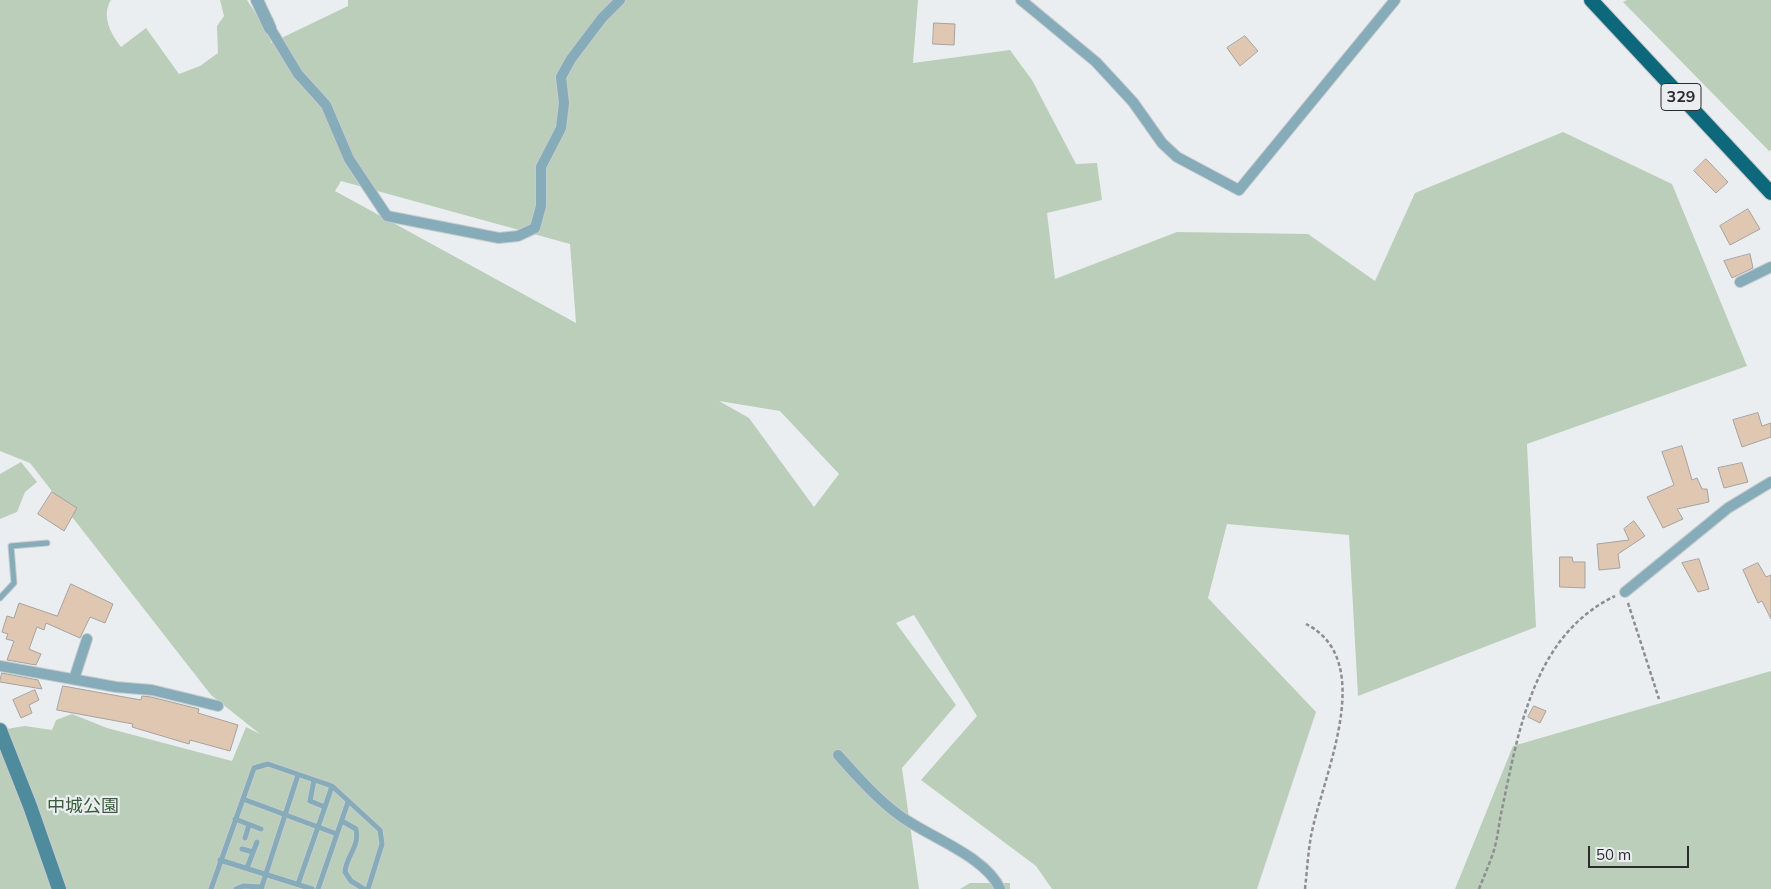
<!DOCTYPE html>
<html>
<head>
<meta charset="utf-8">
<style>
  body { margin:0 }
  #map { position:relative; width:1771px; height:889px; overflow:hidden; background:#ebeef1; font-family:Mulish,sans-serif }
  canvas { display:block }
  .scale { position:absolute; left:1588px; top:846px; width:101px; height:22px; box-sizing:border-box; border:2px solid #2a2b2c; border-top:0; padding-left:6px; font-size:15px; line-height:18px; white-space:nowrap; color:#2a2b2c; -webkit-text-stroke:4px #ebeef1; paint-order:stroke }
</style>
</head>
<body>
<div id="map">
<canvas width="1771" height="889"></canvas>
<div class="scale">50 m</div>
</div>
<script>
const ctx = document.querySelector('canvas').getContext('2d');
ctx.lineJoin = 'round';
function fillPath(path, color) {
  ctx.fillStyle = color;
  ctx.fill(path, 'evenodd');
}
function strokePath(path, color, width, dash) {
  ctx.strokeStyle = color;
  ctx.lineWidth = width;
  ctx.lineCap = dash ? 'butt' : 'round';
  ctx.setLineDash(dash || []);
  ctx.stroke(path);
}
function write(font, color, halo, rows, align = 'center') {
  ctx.font = font + ' Mulish,"Noto Sans JP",sans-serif';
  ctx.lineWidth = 4.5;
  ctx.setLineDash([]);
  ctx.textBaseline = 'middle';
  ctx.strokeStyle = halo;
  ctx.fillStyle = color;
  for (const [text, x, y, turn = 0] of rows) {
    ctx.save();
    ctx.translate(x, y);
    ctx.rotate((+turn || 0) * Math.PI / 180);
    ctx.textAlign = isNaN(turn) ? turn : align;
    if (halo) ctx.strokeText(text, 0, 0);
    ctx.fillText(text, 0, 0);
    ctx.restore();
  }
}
const green = new Path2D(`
  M0,0H111C101,16 111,34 121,47L146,28L179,74L200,66L218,53L217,26L224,16L220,0H247L269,34L271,43L348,6V0H918L913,63L1010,50L1032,80L1076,164L1097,163L1102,200L1047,213L1055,279L1177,232L1308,234L1375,281L1415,193L1563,132L1672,184L1747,366L1527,444L1536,627L1358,696L1349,535L1227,524L1208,598L1316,712L1257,889H1052L1036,866L921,780L977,716L914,615L896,623L956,705L902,768L919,889H0V730L25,726L52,730L56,720L72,714L107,728L232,761L246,727L260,734L211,695L30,463L0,451ZM341,181L570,244L576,323L335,191ZM719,401L780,411L839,474L814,507L749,418Z
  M1627,0H1771V150L1769,151L1623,2Z
  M21,462L37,482L25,492L17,512L0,519V474Z
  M1771,671V889H1455L1513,746Z
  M970,883H1010V889H960Z`);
const building = new Path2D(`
  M934,23L955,24L954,45L933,44Z
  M1245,36L1258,51L1240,66L1227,48Z
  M1706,159L1728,182L1716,193L1694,171Z
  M1748,209L1760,229L1730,245L1720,226Z
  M1750,254L1753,268L1732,278L1724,261Z
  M1758,413L1762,426L1771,423V437L1742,447L1733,420Z
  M1682,446L1692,480L1697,478L1702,489H1707L1709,502L1677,509L1683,519L1663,528L1647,497L1674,485L1662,452Z
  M1742,463L1748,482L1724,488L1718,468Z
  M52,492L77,508L64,531L38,514Z
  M1634,521L1645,536L1618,554L1620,568L1599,570L1597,544L1629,540L1624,529Z
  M1560,557H1572L1573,562H1585V588L1560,587Z
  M1699,559L1709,589L1698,592L1682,563Z
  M1758,563L1766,577L1771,575V619L1762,601L1758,603L1743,570Z
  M71,584L113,604L105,623L90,617L80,638L46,623L44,630L37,627L29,649L41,654L36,665L7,660L14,641L6,639L8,634L2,632L7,616L14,618L19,603L57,616Z
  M2,673L38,680L42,689L0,682Z
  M63,686L141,700L142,696L151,697L199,709L198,713L238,725L230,751L190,740L189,744L132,727L133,724L57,710Z
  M35,690L39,700L29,705L32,713L21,718L13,700Z
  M1534,706L1546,711L1540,723L1528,717Z`);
const path = new Path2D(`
  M1628,603L1659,699
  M1305,889C1307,871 1308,853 1311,836C1322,777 1379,661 1306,624
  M1479,889C1484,876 1490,863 1494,850C1498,837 1499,822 1502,809C1519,729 1534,635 1615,596`);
const service = new Path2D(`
  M0,598L14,583L11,546L47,543
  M243,799L337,834
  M325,807L332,786
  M235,819L261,829
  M342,821L356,829C360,847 346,856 345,872L351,881L364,889
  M245,838L249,825
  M242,849L253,852
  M220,860L312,889
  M247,868L257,842
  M298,884L325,807L310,801L314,780
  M211,889L254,768L268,764L332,786L380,830L382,844L368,889
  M236,889L243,886L262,887
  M261,889L298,775
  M318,889L348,802`);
const minor = new Path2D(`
  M1021,0L1096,62L1133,102L1162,143L1177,157L1239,190L1395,0
  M268,21L270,28L298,74L326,105L349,159L387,216L499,238L518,236L535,228L541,206V167L561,128L564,103L561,77L571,59L602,18L620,0
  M1740,282L1771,267
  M1625,592L1728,508L1771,482
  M0,666L116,687L152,690L218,706
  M74,679L87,639
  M838,755C857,776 876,798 899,815C928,837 986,856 1000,889`);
const tertiary = new Path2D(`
  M257,0L270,28`);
const secondary = new Path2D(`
  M0,730L30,806L59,889`);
const trunk = new Path2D(`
  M1591,0L1771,193`);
const shields = [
  [1681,97,40]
];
const shieldNames = [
  ["329",1681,97]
];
const parkNames = [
  ["中城公園",83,807]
];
fillPath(green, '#baceba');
fillPath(building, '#e0c7b2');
strokePath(building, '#a5a29f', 1);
strokePath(service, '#c8cbce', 7);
strokePath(minor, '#c8cbce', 12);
strokePath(tertiary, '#c8cbce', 14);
strokePath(secondary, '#c8cbce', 16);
strokePath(trunk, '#c8cbce', 16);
strokePath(path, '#8c8e90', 2.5, [4, 2.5]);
strokePath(service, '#85acb8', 5);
strokePath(minor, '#85acb8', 10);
strokePath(tertiary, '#85acb8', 12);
strokePath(secondary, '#4e8b9d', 14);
strokePath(trunk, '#0e687c', 14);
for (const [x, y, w] of shields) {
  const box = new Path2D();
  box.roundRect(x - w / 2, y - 13.5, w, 27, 4);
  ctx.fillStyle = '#ebeef1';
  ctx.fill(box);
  strokePath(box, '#2a2b2c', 1);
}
write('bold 16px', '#2a2b2c', null, shieldNames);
write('18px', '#395d3b', '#ebeef1', parkNames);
</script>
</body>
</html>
